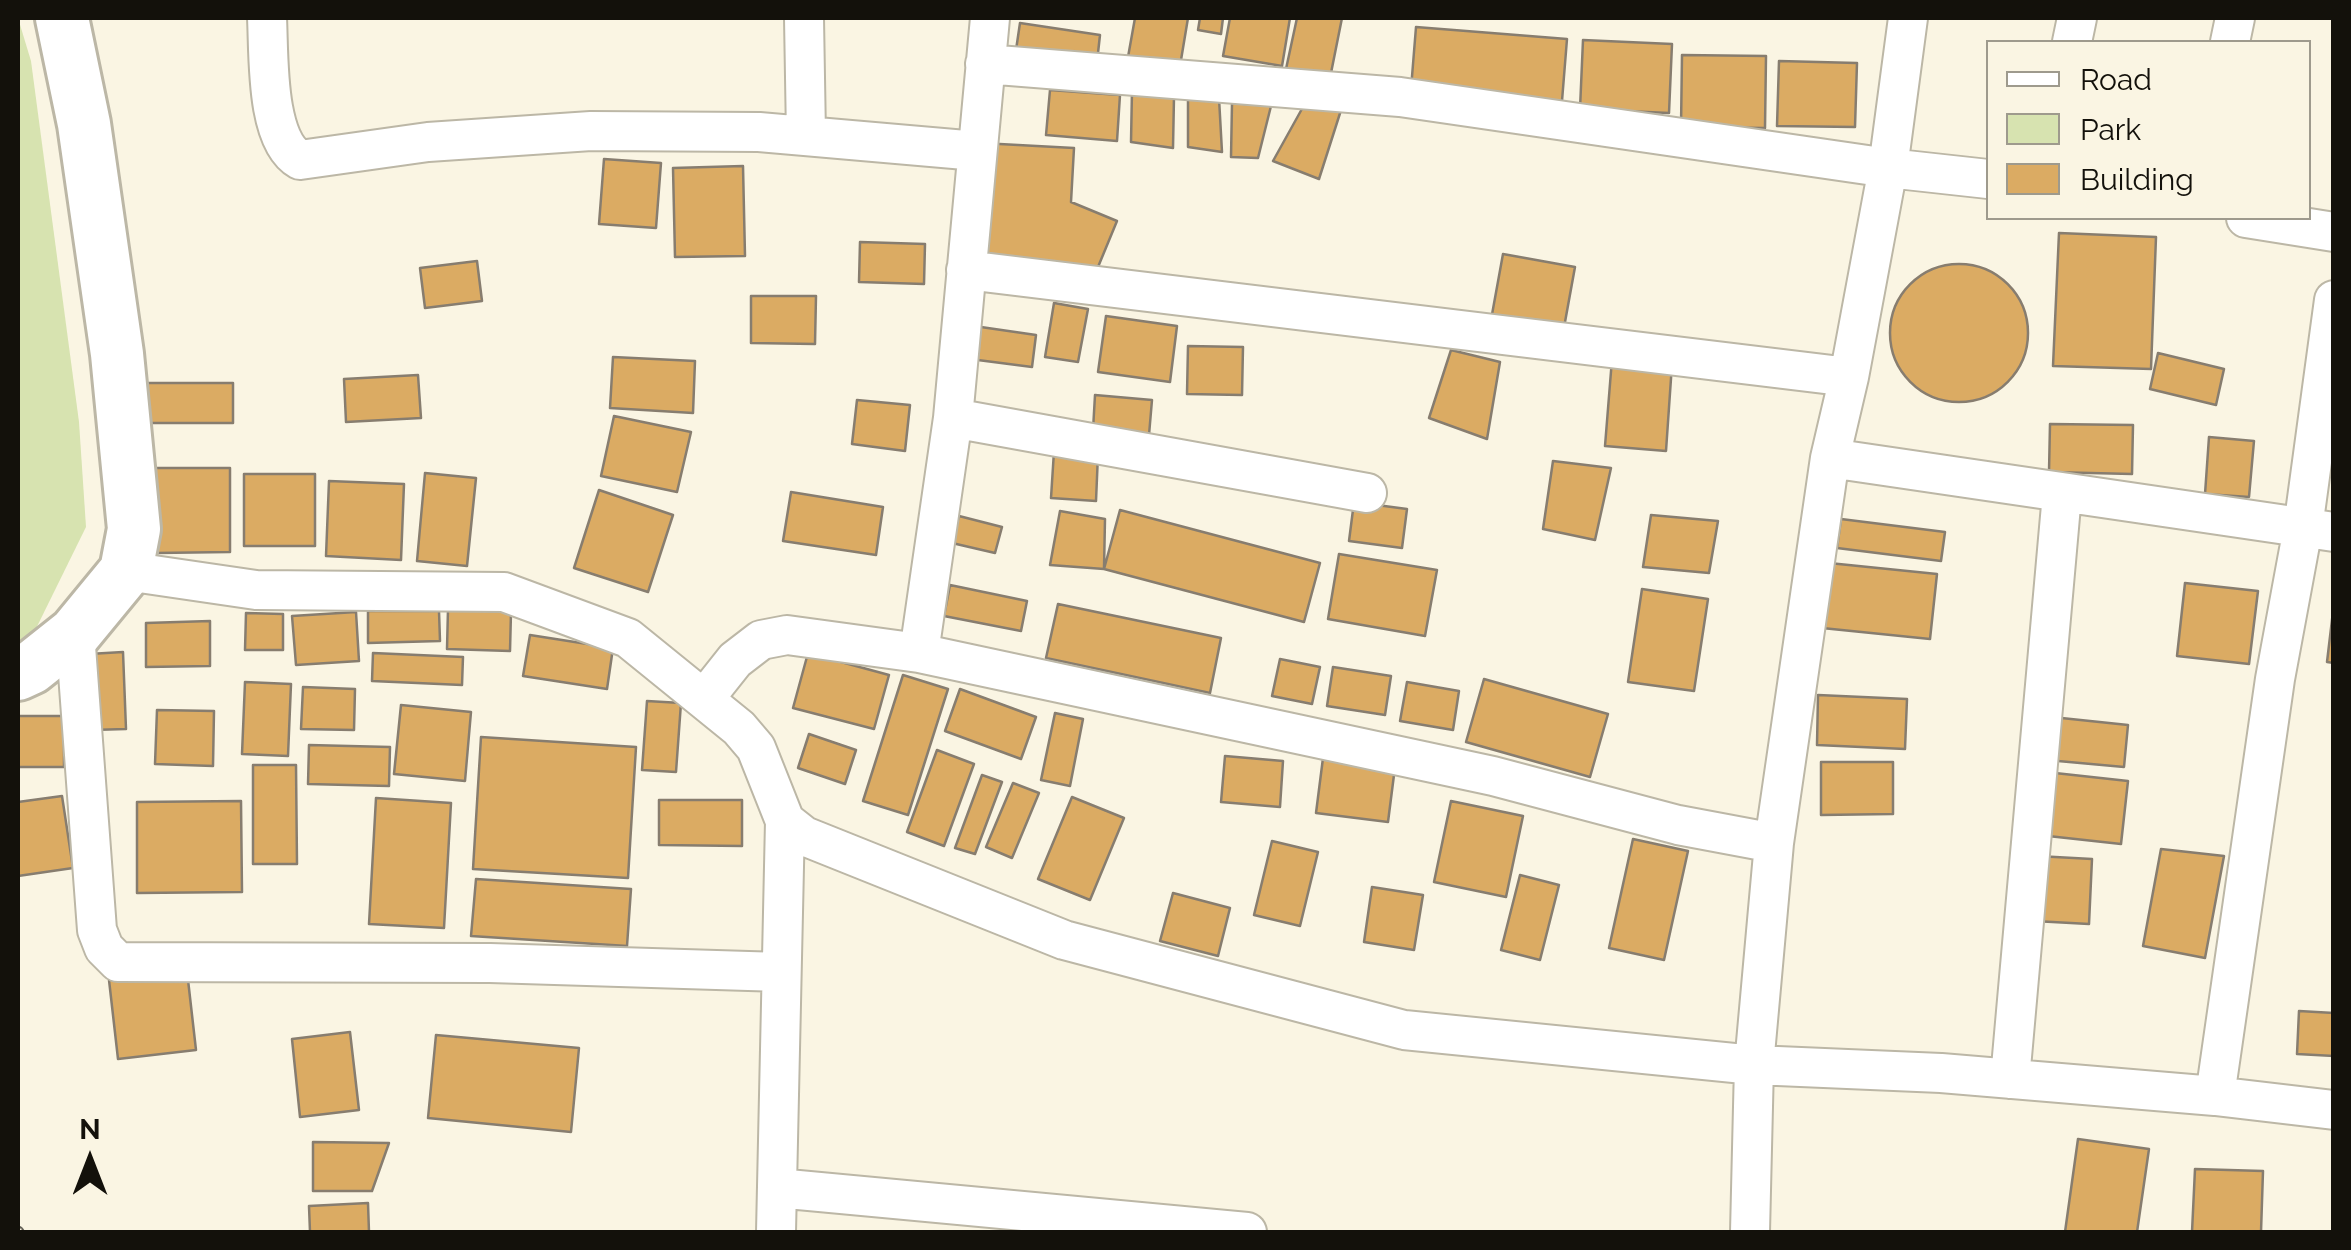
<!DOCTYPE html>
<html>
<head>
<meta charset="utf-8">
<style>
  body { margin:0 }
  #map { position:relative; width:2351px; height:1250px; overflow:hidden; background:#faf5e3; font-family:Raleway,sans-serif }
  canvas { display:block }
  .frame { position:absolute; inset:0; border:20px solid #13110b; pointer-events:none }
  .legend { position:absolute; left:1986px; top:40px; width:325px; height:180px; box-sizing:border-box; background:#faf5e3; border:2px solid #9e9a8d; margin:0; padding:12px 18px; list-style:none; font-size:30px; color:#13110b }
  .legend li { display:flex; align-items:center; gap:20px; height:50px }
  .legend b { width:50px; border:2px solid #9e9a8d }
  .north { position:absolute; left:40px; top:1110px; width:100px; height:100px; -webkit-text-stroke:8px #faf5e3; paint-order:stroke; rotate:0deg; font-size:28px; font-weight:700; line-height:40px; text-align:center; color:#13110b }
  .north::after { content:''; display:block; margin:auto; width:35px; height:45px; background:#13110b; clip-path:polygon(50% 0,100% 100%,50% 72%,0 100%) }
</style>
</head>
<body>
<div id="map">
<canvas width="2351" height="1250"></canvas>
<div class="frame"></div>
<ul class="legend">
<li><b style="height:12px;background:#fff"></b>Road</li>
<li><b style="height:28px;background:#d7e3b0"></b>Park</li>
<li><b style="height:28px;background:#dbab63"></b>Building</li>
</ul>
<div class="north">N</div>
</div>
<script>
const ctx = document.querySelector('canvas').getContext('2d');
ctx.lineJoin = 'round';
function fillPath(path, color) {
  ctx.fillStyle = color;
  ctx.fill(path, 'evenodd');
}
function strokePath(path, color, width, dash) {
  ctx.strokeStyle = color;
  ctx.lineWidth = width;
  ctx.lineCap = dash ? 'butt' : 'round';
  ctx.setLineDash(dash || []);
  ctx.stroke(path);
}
const green = new Path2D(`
  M18,18L31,61L79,422L86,527L22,657L18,659Z`);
const building = new Path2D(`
  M1135,18H1188L1180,66L1128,57Z
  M1200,18H1223L1221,34L1198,30Z
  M1230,18H1290L1282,66L1223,56Z
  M1297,18H1342L1330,78L1286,69Z
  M1020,23L1100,35L1097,62L1016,50Z
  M1416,27L1567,39L1562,101L1411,89Z
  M1583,40L1672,44L1669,113L1580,109Z
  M1682,55L1766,56L1765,128L1681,127Z
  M1779,61L1857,63L1855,127L1777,126Z
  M1050,90L1120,95L1117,141L1046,135Z
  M1132,90L1174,97L1173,148L1131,142Z
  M1188,97L1219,98L1222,152L1188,147Z
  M1232,103L1271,106L1258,158L1231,157Z
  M1303,107H1342L1319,179L1273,161Z
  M981,143L1074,148L1071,202L1117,221L1098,267L975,261Z
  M604,159L661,163L656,228L599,224Z
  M743,166L745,256L675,257L673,168Z
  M2059,233L2156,237L2151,369L2053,366Z
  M860,242L925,244L924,284L859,282Z
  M1503,254L1575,267L1563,333L1491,320Z
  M477,261L482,301L425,308L420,268Z
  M1890 333a69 69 0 1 1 138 0a69 69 0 1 1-138 0Z
  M751,296H816L815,344L751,343Z
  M1054,303L1088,309L1078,362L1045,357Z
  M1106,316L1177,326L1170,382L1098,372Z
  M974,326L1036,335L1032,367L970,359Z
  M1188,346L1243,347L1242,395L1187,394Z
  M1451,350L1500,362L1487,439L1429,418Z
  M2158,353L2224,369L2216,405L2150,389Z
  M613,357L695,361L693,413L610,408Z
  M1612,359L1672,364L1666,451L1605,446Z
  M418,375L421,418L346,422L344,379Z
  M146,383H233V423H146Z
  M1095,395L1152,400L1149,435L1093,430Z
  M857,400L910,405L905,451L852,444Z
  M614,416L691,432L677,492L601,476Z
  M2050,424L2133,425L2132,474L2049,472Z
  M2209,437L2254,441L2249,497L2205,494Z
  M1054,451L1098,454L1096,501L1051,498Z
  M1553,461L1611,468L1595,540L1543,529Z
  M155,468H230V552L156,553Z
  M425,473L476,478L467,566L417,561Z
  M244,474H315V546H244Z
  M329,481L404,484L401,560L326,556Z
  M599,490L673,515L648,592L574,568Z
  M791,492L883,507L876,555L783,541Z
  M1354,502L1407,509L1402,548L1349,541Z
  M1120,510L1320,563L1304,622L1104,569Z
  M1060,511L1105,519L1104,569L1050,565Z
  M1651,515L1718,521L1709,573L1643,567Z
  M959,516L1002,527L995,553L952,543Z
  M1841,519L1945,532L1941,561L1837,548Z
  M1339,554L1437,570L1425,636L1328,619Z
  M1829,563L1937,574L1930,639L1822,628Z
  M2185,583L2258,591L2249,664L2177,656Z
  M950,585L1027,601L1021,631L944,616Z
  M1642,589L1708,599L1694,691L1628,682Z
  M2334,603V663L2327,662Z
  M1058,604L1221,638L1210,693L1046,658Z
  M448,609L511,612L510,651L447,649Z
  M368,611H439L440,641L368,643Z
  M356,612L359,661L296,665L292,616Z
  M246,613L283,614V650H245Z
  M210,621V666L146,667V623Z
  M530,635L613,648L607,689L523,676Z
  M123,652L126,729L92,730L89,654Z
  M373,653L463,657L462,685L372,681Z
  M808,653L889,675L874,729L793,708Z
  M1280,659L1320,667L1312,704L1272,696Z
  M1333,667L1391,676L1385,715L1327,706Z
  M903,675L948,689L908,815L863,801Z
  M1484,679L1608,714L1590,777L1466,742Z
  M245,682L291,684L288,756L242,754Z
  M1407,682L1459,691L1453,730L1400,721Z
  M303,687L355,689L354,730L301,729Z
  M960,689L1036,717L1021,759L945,731Z
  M1818,695L1907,699L1905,749L1817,745Z
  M647,701L681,703L676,772L642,770Z
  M401,705L471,712L465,781L394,774Z
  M157,710L214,711L213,766L155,764Z
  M1055,713L1083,719L1070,786L1041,780Z
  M18,716H64V767H18Z
  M2052,717L2128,725L2124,767L2047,760Z
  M809,734L856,750L845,784L798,768Z
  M481,737L636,747L628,878L473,869Z
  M309,745L390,747L389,786L308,784Z
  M937,750L974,764L944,846L907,832Z
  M1225,756L1283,761L1280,807L1221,802Z
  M1323,758L1395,767L1388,822L1316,813Z
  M1821,762H1893V814L1821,815Z
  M253,765H296L297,864H253Z
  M2046,772L2128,781L2121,844L2039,835Z
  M982,775L1002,782L975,854L955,848Z
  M1013,783L1039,793L1012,858L986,847Z
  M62,796L73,868L18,876V802Z
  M1072,797L1124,818L1090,900L1038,879Z
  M376,798L451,803L444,928L369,924Z
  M659,800H742V846L659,845Z
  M241,801L242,892L137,893V802Z
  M1451,801L1523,816L1506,897L1434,882Z
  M1633,839L1688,851L1664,960L1609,948Z
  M1272,841L1318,852L1300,926L1254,915Z
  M2161,849L2224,856L2205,958L2143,946Z
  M2037,856L2092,859L2089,924L2034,921Z
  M1520,875L1559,885L1540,960L1501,950Z
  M476,879L631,889L627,946L471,936Z
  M1372,887L1423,895L1414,950L1364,942Z
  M1173,893L1230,908L1218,956L1160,941Z
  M187,971L196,1050L118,1059L109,980Z
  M2299,1011L2334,1013V1056L2297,1054Z
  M350,1032L359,1110L300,1117L292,1039Z
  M436,1035L579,1048L571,1132L428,1118Z
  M2078,1139L2149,1149L2137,1232H2065Z
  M313,1142L389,1143L372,1191H313Z
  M2195,1169L2263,1171L2261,1232H2192Z
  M368,1203L369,1232H310L309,1206Z`);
const minor = new Path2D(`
  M267,18C269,54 265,140 300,160L428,142L591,131L759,132L977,151
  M804,18L806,136
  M2072,42L2077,18
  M2230,42L2235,18
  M985,64L1400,97L1888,168L1988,179
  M2246,218L2334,232
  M966,270L1849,377
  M953,418L1367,493
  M1830,458L2334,532
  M126,571L256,590L504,592L628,638L739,728L756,748L785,821L804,836L1064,940L1404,1030L1754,1065L1941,1073L2215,1096L2334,1110
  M75,633L97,930L104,948L118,962L490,963L781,972
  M919,653L953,418L990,18
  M704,699L735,660L761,640L787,635L919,653L1493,776L1678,825L1774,843
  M2010,1079L2062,494
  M2215,1096L2275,679L2303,528L2334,300
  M777,1188L1247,1232
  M776,1232L785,821
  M1750,1232L1754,1065L1774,843L1830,458L1849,377L1888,168L1908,18`);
const secondary = new Path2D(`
  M18,674L31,668L75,633L126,571L134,529L117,354L84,124L62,18`);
const rail = new Path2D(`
  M18,1231L19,1232`);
fillPath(green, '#d7e3b0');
fillPath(building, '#dbab63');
strokePath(building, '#877d6f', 2.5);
strokePath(minor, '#bcb7a6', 42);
strokePath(secondary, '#bcb7a6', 58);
strokePath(minor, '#fff', 38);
strokePath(secondary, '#fff', 52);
strokePath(rail, '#646157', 11);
strokePath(rail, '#faf5e3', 8, [22]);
</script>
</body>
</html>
